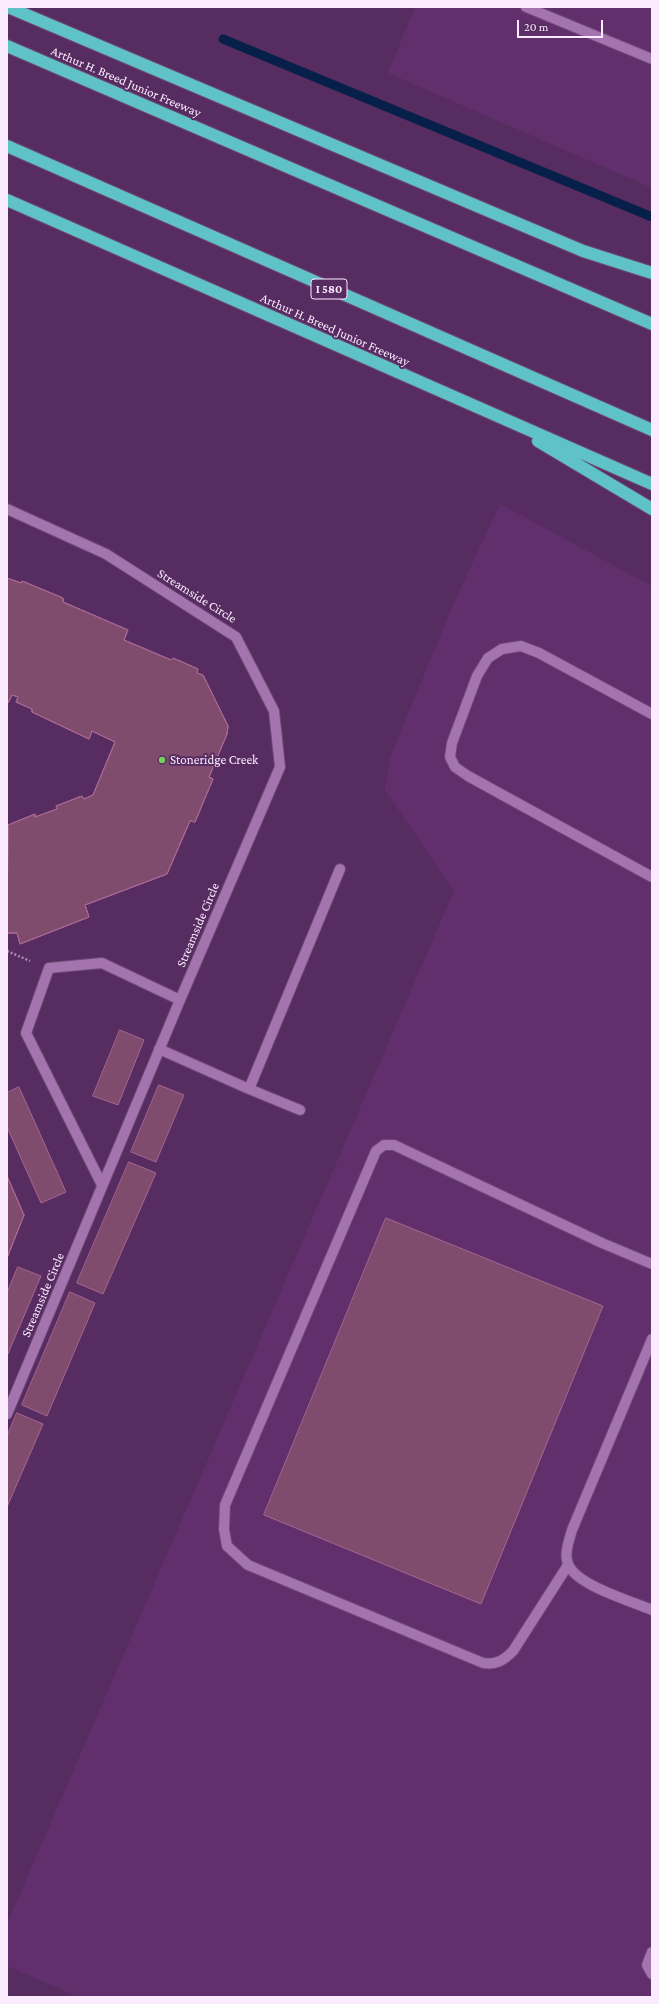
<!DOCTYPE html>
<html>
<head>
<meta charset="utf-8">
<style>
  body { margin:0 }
  #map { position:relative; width:659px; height:2004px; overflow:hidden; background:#572c61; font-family:"Crimson Pro",serif }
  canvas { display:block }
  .frame { position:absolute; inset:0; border:8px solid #fbebfe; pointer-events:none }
  .scale { position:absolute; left:517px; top:20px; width:86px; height:18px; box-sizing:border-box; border:2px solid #fbebfe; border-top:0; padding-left:5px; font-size:12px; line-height:14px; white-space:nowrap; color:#fbebfe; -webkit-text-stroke:3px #572c61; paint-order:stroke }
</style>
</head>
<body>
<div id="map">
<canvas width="659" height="2004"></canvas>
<div class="frame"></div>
<div class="scale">20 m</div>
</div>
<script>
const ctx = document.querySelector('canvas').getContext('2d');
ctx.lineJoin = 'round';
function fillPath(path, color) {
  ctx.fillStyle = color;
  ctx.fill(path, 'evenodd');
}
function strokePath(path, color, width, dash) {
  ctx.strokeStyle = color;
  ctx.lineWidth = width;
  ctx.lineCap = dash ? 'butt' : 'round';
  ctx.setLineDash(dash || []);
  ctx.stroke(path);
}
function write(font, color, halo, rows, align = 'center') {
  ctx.font = font + ' "Crimson Pro",serif';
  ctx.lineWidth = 4;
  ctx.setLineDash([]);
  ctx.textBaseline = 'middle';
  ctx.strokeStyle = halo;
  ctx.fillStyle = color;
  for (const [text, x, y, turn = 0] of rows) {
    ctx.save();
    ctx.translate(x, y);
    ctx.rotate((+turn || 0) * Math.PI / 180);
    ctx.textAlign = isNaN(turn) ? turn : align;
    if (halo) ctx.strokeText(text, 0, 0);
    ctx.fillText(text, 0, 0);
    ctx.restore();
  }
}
const built = new Path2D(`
  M415,7H652V188L388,73Z
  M500,504L652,586V1997H79L7,1966V1924L454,891L385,790L390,757L456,598Z`);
const stream = new Path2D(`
  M223,39L652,217`);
const building = new Path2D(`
  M7,578L21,583L22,581L63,598V602L128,630L124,640L171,660L173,658L198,669L197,673L203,675L228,726L227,734L209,777L213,779L195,822L190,821L167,874L85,905L89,917L20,944L17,933H7L8,825L35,814V817L57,809L56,806L82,796L84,799L93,795L115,742L92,731L89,739L32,712V709L16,702L18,697L12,695L8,703L7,702Z
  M7,578L21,583L22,581L63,598V602L128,630L124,640L171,660L173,658L198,669L197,673L203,675L228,726L227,734L209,777L213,779L195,822L190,821L167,874L85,905L89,917L20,944L17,933H7L8,825L35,814V817L57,809L56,806L82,796L84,799L93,795L115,742L92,731L89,739L32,712V709L16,702L18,697L12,695L8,703L7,702Z
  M7,578L21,583L22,581L63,598V602L128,630L124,640L171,660L173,658L198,669L197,673L203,675L228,726L227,734L209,777L213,779L195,822L190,821L167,874L85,905L89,917L20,944L17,933H7L8,825L35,814V817L57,809L56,806L82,796L84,799L93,795L115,742L92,731L89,739L32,712V709L16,702L18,697L12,695L8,703L7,702Z
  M120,1030L144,1040L118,1105L93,1096Z
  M159,1085L184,1095L156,1162L131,1152Z
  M19,1087L66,1192L41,1203L7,1127V1093Z
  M129,1162L156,1173L103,1294L77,1283Z
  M7,1176L24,1215L7,1258Z
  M7,1176L24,1215L7,1258Z
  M7,1176L24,1215L7,1258Z
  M386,1218L603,1306L481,1604L264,1515Z
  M18,1267L41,1276L7,1356V1293Z
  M70,1292L95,1303L47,1416L22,1405Z
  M17,1413L43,1424L7,1507V1436Z`);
const path = new Path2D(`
  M7,951L30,961`);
const service = new Path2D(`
  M526,7L652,59
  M652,714L539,653L521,646L502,649L488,658L477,676L452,743L450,757L455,767L468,776L652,877
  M159,1049L249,1089L340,869
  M249,1089L300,1110
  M652,1339L572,1530C569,1541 563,1555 569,1566C579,1586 631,1601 652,1610
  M568,1565L513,1651C504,1660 497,1665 483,1663L248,1565L227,1546L224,1529L225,1505L376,1151L384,1145H394L602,1243L652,1264
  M652,1952L647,1965L652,1974`);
const minor = new Path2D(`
  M7,509L106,554L236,637L274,711L280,767L180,1000L7,1414
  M102,1185L26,1033L49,968L102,963L180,1000`);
const motorway = new Path2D(`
  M8,7L583,251L652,273
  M7,46L652,324
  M7,146L652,430
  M7,200L652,484
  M538,441L652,509`);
const markers = [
  [162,760,4,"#73d25c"]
];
const shields = [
  [329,289,36]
];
const shieldNames = [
  ["I 580",329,289]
];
const streetNames = [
  ["Arthur H. Breed Junior Freeway",126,82,23],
  ["Arthur H. Breed Junior Freeway",335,330,24],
  ["Streamside Circle",197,596,32],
  ["Streamside Circle",198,925,-67],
  ["Streamside Circle",43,1295,-67]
];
const poiNames = [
  ["Stoneridge Creek",170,760]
];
fillPath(built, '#61306c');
strokePath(stream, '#07204a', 9);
fillPath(building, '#7f4c6e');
strokePath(building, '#a76692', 1);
strokePath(service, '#6d4975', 12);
strokePath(minor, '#6d4975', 12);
strokePath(motorway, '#6d4975', 14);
strokePath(path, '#aa8cb0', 2.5, [2, 2]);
strokePath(service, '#a374ae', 10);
strokePath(minor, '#a374ae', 10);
strokePath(motorway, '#5ec2c7', 12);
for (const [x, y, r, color] of markers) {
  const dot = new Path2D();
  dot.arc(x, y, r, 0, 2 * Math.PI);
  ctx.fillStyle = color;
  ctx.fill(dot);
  strokePath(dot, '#572c61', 1.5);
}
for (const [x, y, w] of shields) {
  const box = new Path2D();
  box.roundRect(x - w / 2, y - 10, w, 20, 3);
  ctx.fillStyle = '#572c61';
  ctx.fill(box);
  strokePath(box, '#fbebfe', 1);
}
write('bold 12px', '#fbebfe', null, shieldNames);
write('13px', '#fbebfe', '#572c61', streetNames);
write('13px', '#fbebfe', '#572c61', poiNames, 'left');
</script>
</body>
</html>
